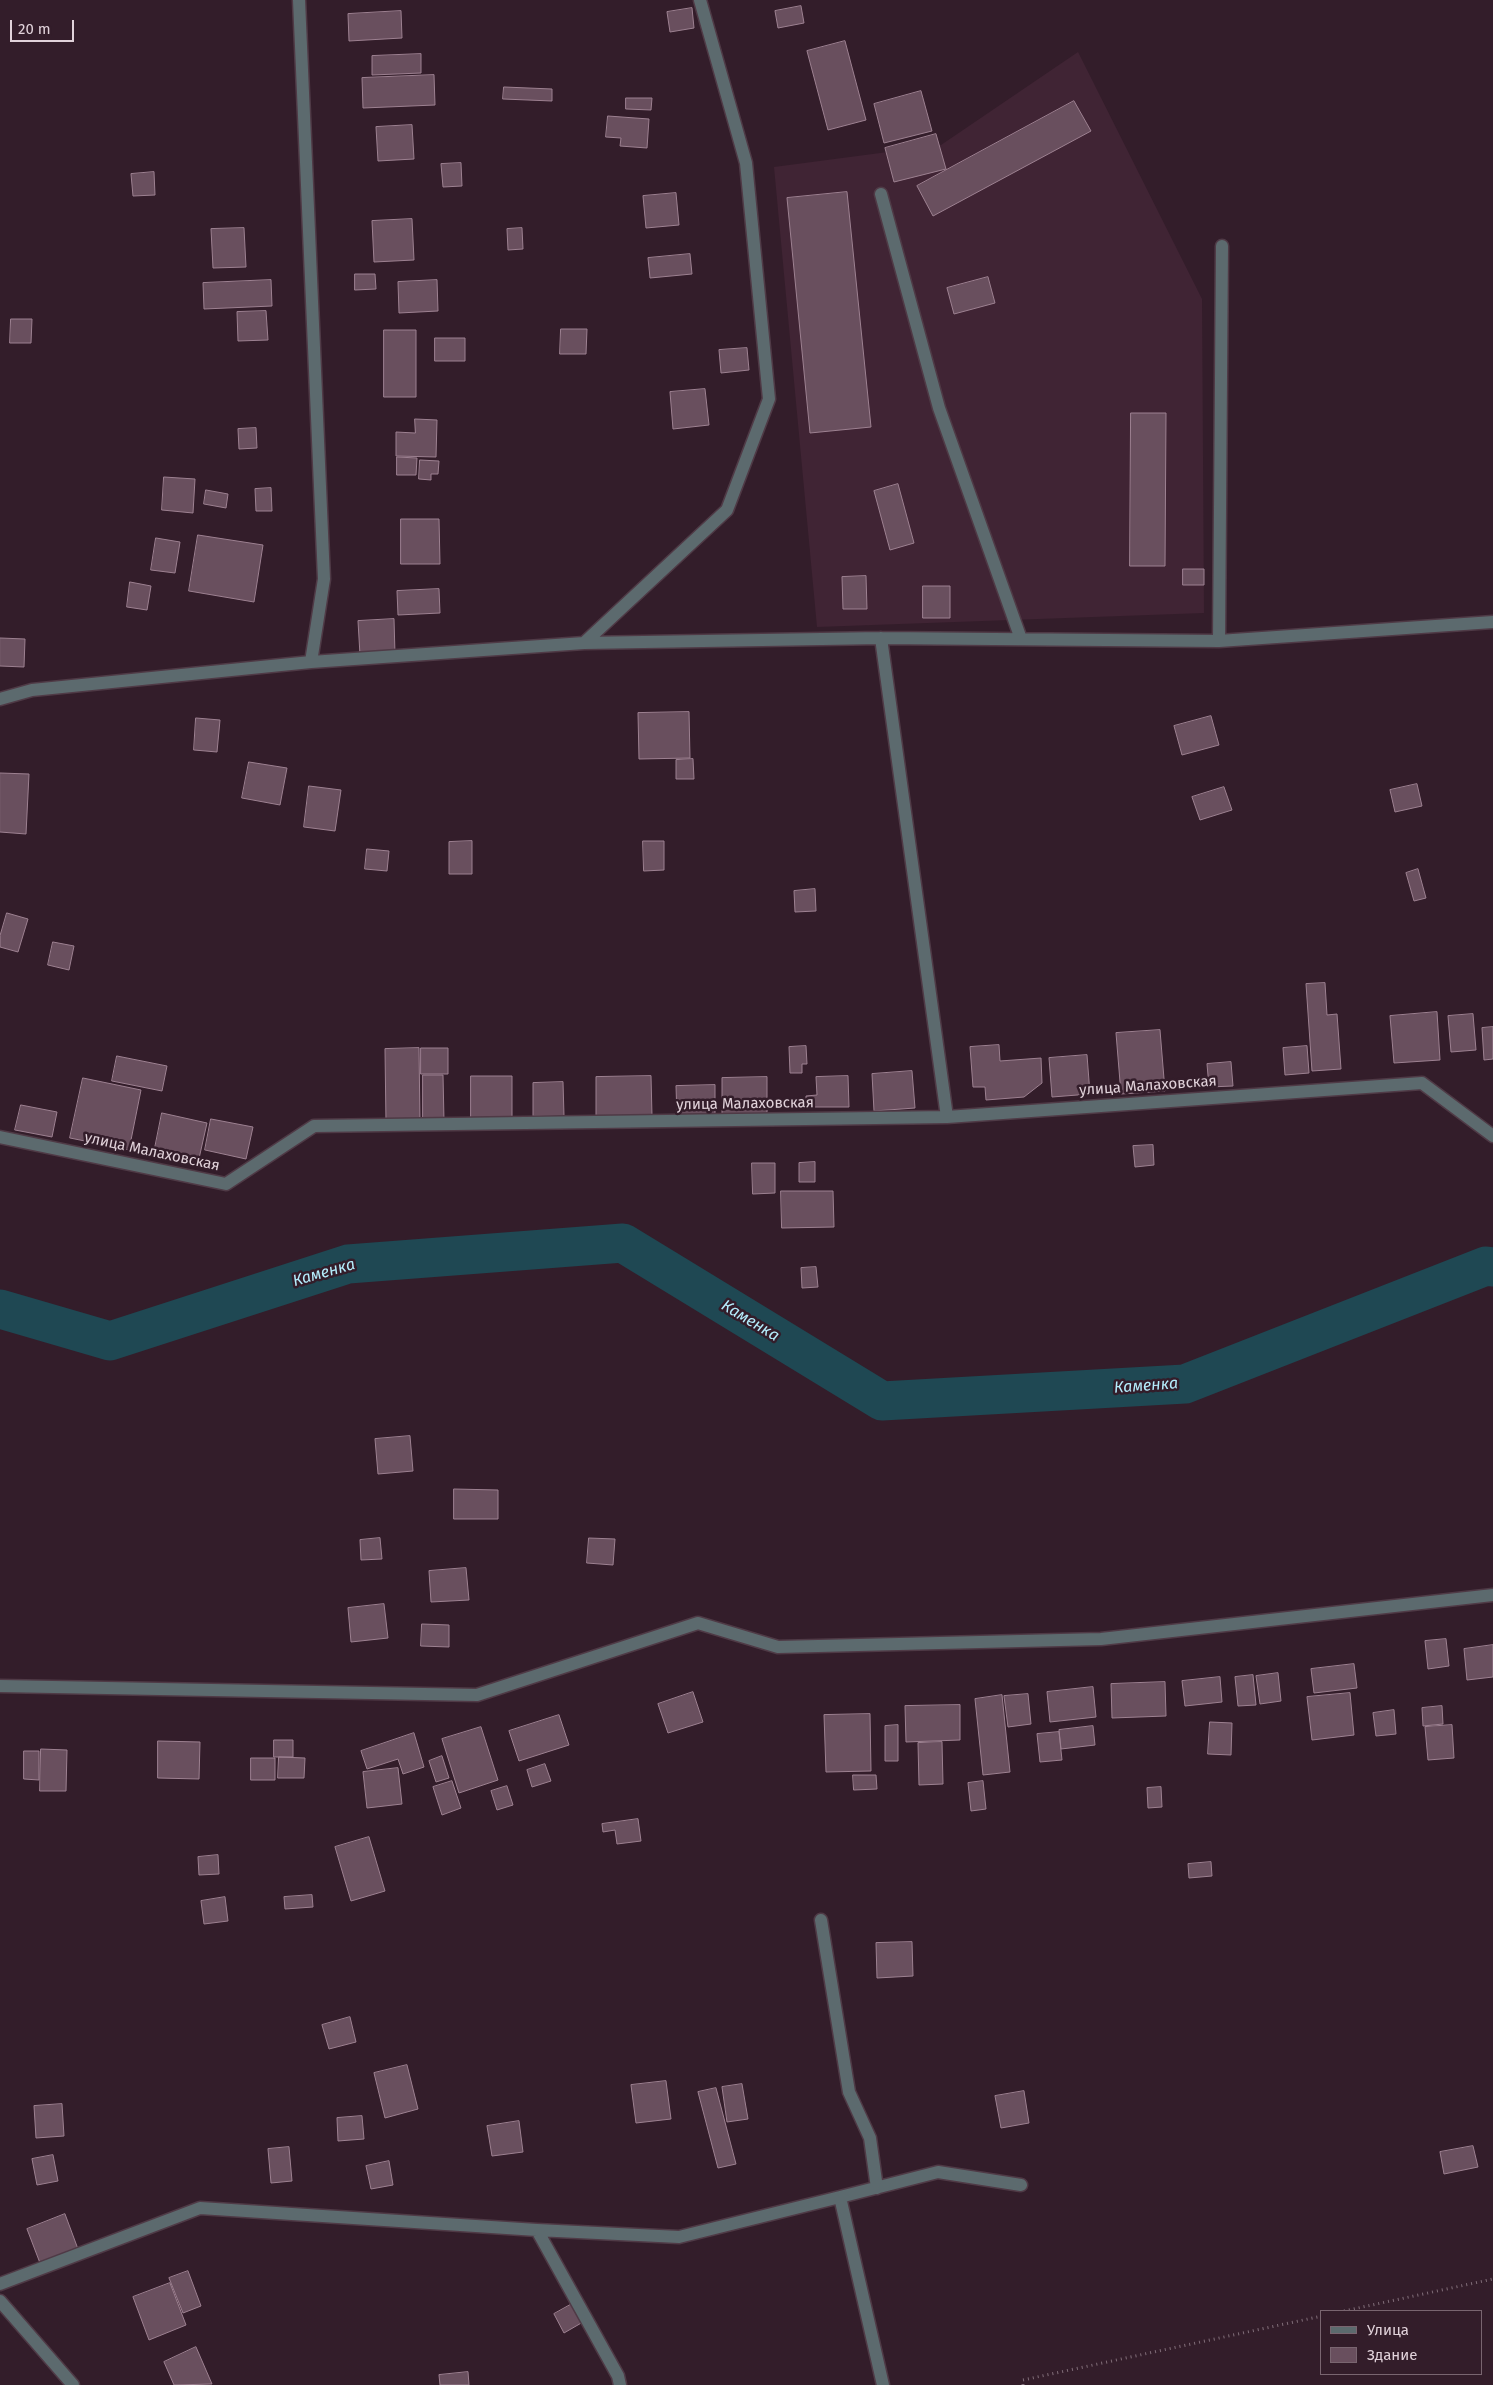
<!DOCTYPE html>
<html>
<head>
<meta charset="utf-8">
<style>
  body { margin:0 }
  #map { position:relative; width:1493px; height:2385px; overflow:hidden; background:#331d2a; font-family:"Fira Sans",sans-serif }
  canvas { display:block }
  .legend { position:absolute; left:1320px; top:2310px; width:162px; height:65px; box-sizing:border-box; background:#331d2a; border:1px solid #796570; margin:0; padding:6px 9px; list-style:none; font-size:15px; color:#e1d2da }
  .legend li { display:flex; align-items:center; gap:10px; height:25px }
  .legend b { width:25px; border:1px solid #796570 }
  .scale { position:absolute; left:10px; top:20px; width:64px; height:22px; box-sizing:border-box; border:2px solid #e1d2da; border-top:0; padding-left:6px; font-size:15px; line-height:18px; white-space:nowrap; color:#e1d2da; -webkit-text-stroke:4px #331d2a; paint-order:stroke }
</style>
</head>
<body>
<div id="map">
<canvas width="1493" height="2385"></canvas>
<ul class="legend">
<li><b style="height:6px;background:#5c6a6e"></b>Улица</li>
<li><b style="height:14px;background:#694f5e"></b>Здание</li>
</ul>
<div class="scale">20 m</div>
</div>
<script>
const ctx = document.querySelector('canvas').getContext('2d');
ctx.lineJoin = 'round';
function fillPath(path, color) {
  ctx.fillStyle = color;
  ctx.fill(path, 'evenodd');
}
function strokePath(path, color, width, dash) {
  ctx.strokeStyle = color;
  ctx.lineWidth = width;
  ctx.lineCap = dash ? 'butt' : 'round';
  ctx.setLineDash(dash || []);
  ctx.stroke(path);
}
function write(font, color, halo, rows, align = 'center') {
  ctx.font = font + ' "Fira Sans",sans-serif';
  ctx.lineWidth = 5;
  ctx.setLineDash([]);
  ctx.textBaseline = 'middle';
  ctx.strokeStyle = halo;
  ctx.fillStyle = color;
  for (const [text, x, y, turn = 0] of rows) {
    ctx.save();
    ctx.translate(x, y);
    ctx.rotate((+turn || 0) * Math.PI / 180);
    ctx.textAlign = isNaN(turn) ? turn : align;
    if (halo) ctx.strokeText(text, 0, 0);
    ctx.fillText(text, 0, 0);
    ctx.restore();
  }
}
const built = new Path2D(`
  M1078,52L1202,299L1204,613L817,627L774,167L941,145Z`);
const river = new Path2D(`
  M0,1309L110,1341L348,1264L623,1243L882,1401L1185,1384L1486,1266L1493,1267`);
const building = new Path2D(`
  M801,6L804,23L778,28L775,11Z
  M692,8L694,28L670,32L667,12Z
  M401,11L402,38L349,41L348,14Z
  M845,41L866,120L828,130L807,51Z
  M421,54V73L372,75V56Z
  M434,75L435,105L363,108L362,78Z
  M504,87L552,89V101L503,99Z
  M921,91L932,131L884,143L874,104Z
  M626,98H652L651,110L626,109Z
  M1074,101L1091,131L933,216L917,186Z
  M608,116L649,119L647,148L620,146L621,138L606,137Z
  M412,125L414,159L378,161L376,127Z
  M936,134L946,169L894,182L885,148Z
  M461,163L462,186L443,187L441,164Z
  M154,172L155,195L133,196L131,174Z
  M847,192L871,427L810,433L787,198Z
  M676,193L679,225L646,228L643,196Z
  M412,219L414,260L374,262L372,221Z
  M244,228L246,267L213,268L211,229Z
  M522,228L523,249L508,250L507,229Z
  M690,254L692,274L650,278L648,258Z
  M355,274H375L376,289L355,290Z
  M988,277L995,303L954,314L947,288Z
  M271,280L272,306L204,309L203,283Z
  M437,280L438,311L399,313L398,282Z
  M266,311L268,340L238,341L237,312Z
  M11,319H32L31,343H10Z
  M561,329H587L586,354H560Z
  M384,330H416V397H384Z
  M435,338H465V361H435Z
  M747,348L749,370L721,373L719,350Z
  M705,389L709,425L673,429L670,392Z
  M1131,413H1166L1165,566H1130Z
  M415,419L437,420L436,457L396,456V432L415,433Z
  M256,428L257,448L239,449L238,429Z
  M397,457L417,458L416,475H397Z
  M420,460L439,461L438,474H431V480L419,479Z
  M164,477L195,479L193,513L162,510Z
  M898,484L914,543L890,550L874,491Z
  M271,488L272,511H256L255,489Z
  M206,490L228,494L226,508L204,504Z
  M401,519H439L440,564H401Z
  M198,535L263,545L254,602L189,591Z
  M156,538L180,542L175,573L151,570Z
  M1183,569H1204V585H1183Z
  M866,576L867,609H843L842,577Z
  M130,582L151,586L147,610L127,607Z
  M923,586H950V618H923Z
  M439,589L440,613L398,615L397,591Z
  M394,619L395,654L360,655L358,621Z
  M0,638L25,639L24,667L0,666Z
  M689,712L690,758L639,759L638,713Z
  M1211,716L1219,745L1182,755L1174,726Z
  M196,718L220,720L217,752L194,750Z
  M693,759L694,779H676V760Z
  M249,762L287,768L280,805L242,798Z
  M0,773L29,774L26,834L0,832Z
  M1417,784L1422,806L1395,812L1390,790Z
  M309,786L341,790L335,831L304,827Z
  M1224,787L1232,810L1200,820L1192,797Z
  M472,841V874H449V842Z
  M643,841H664V870L644,871Z
  M367,849L389,851L387,871L365,869Z
  M1418,869L1426,898L1414,901L1406,873Z
  M815,889L816,911L795,912L794,891Z
  M7,913L28,919L18,952L0,947V936Z
  M53,942L74,946L69,970L48,965Z
  M1325,983L1327,1015L1337,1014L1341,1069L1312,1071L1306,984Z
  M1437,1012L1440,1060L1394,1063L1390,1016Z
  M1473,1014L1476,1050L1451,1052L1448,1016Z
  M1493,1027V1059L1484,1060L1482,1028Z
  M1160,1030L1165,1091L1121,1094L1116,1033Z
  M999,1045L1000,1061L1041,1058L1042,1083L1024,1097L986,1100L985,1087H973L970,1047Z
  M806,1046L807,1064H802V1073H790L789,1047Z
  M1307,1046L1309,1073L1285,1075L1283,1048Z
  M419,1048L420,1123H386L385,1049Z
  M421,1048H448V1074H421Z
  M1087,1055L1090,1094L1052,1097L1049,1058Z
  M117,1056L167,1066L162,1091L112,1081Z
  M1231,1062L1233,1086L1209,1087L1207,1064Z
  M912,1071L915,1108L874,1111L872,1074Z
  M423,1075H443L444,1121H423Z
  M471,1076H512V1119L471,1120Z
  M651,1076L652,1116L596,1117V1077Z
  M848,1076L849,1107H806V1096L817,1095L816,1077Z
  M767,1077V1113L722,1114V1078Z
  M83,1078L141,1090L129,1150L70,1138Z
  M563,1082L564,1116H533V1083Z
  M715,1085V1117H677L676,1086Z
  M21,1105L57,1112L52,1137L15,1130Z
  M162,1113L207,1123L198,1163L154,1153Z
  M211,1119L253,1127L246,1159L205,1150Z
  M1153,1145L1154,1165L1135,1167L1133,1146Z
  M815,1162V1182H799V1163Z
  M752,1163H775V1193L753,1194Z
  M781,1191H833L834,1227L782,1228Z
  M816,1267L818,1287L802,1288L801,1268Z
  M410,1436L413,1471L378,1474L375,1439Z
  M454,1489L498,1490V1519H454Z
  M380,1538L382,1559L361,1560L360,1540Z
  M589,1538L615,1539L613,1565L587,1563Z
  M466,1568L469,1600L431,1602L429,1571Z
  M384,1604L388,1638L351,1642L348,1608Z
  M422,1624L449,1625V1647L421,1646Z
  M1446,1639L1449,1666L1428,1669L1425,1641Z
  M1493,1645V1677L1467,1680L1464,1649Z
  M1354,1664L1357,1688L1314,1693L1311,1669Z
  M1278,1673L1281,1701L1260,1704L1256,1676Z
  M1253,1675L1256,1705L1238,1706L1235,1677Z
  M1220,1677L1222,1702L1185,1706L1182,1681Z
  M1165,1682L1166,1716L1112,1718L1111,1684Z
  M1093,1687L1096,1717L1050,1722L1047,1692Z
  M693,1692L703,1722L668,1733L658,1704Z
  M1350,1693L1354,1735L1312,1740L1307,1697Z
  M1028,1694L1031,1724L1008,1727L1004,1696Z
  M1002,1695L1010,1772L983,1775L975,1699Z
  M960,1705V1740L906,1742L905,1706Z
  M1442,1706L1443,1724L1423,1726L1422,1708Z
  M1394,1710L1396,1734L1376,1736L1373,1713Z
  M870,1714L871,1771L826,1772L824,1715Z
  M559,1715L569,1745L519,1761L509,1731Z
  M1210,1722L1232,1723L1231,1755L1208,1754Z
  M898,1725V1761H885V1726Z
  M1452,1725L1454,1758L1428,1760L1425,1727Z
  M1093,1726L1095,1745L1061,1749L1059,1730Z
  M481,1727L498,1780L459,1793L442,1739Z
  M1059,1732L1062,1760L1040,1762L1037,1734Z
  M414,1733L424,1767L403,1774L398,1759L367,1769L361,1751Z
  M274,1740H293V1757H274Z
  M158,1741L200,1742L199,1779L158,1778Z
  M942,1742L943,1784L919,1785L918,1743Z
  M41,1749L67,1750L66,1791H40Z
  M24,1751H39V1780L24,1779Z
  M442,1756L449,1778L436,1782L429,1761Z
  M279,1757L305,1758L304,1778H278Z
  M251,1758H275V1780H251Z
  M545,1764L551,1781L532,1787L527,1770Z
  M398,1768L402,1804L367,1808L363,1772Z
  M853,1775H876L877,1789L854,1790Z
  M452,1781L461,1808L442,1815L433,1787Z
  M983,1781L986,1809L971,1811L968,1783Z
  M507,1786L513,1805L497,1810L491,1791Z
  M1161,1787L1162,1807L1148,1808L1147,1788Z
  M638,1819L641,1841L617,1844L615,1830L603,1832L602,1824Z
  M369,1837L385,1891L351,1901L335,1847Z
  M218,1855L219,1874L199,1875L198,1857Z
  M1211,1862L1212,1876L1189,1878L1188,1864Z
  M312,1895L313,1907L285,1909L284,1897Z
  M225,1897L228,1921L204,1924L201,1901Z
  M912,1942L913,1976L877,1978L876,1943Z
  M350,2017L356,2042L329,2049L322,2025Z
  M407,2065L418,2109L385,2118L374,2073Z
  M666,2081L671,2119L636,2123L631,2085Z
  M742,2084L748,2119L727,2122L722,2087Z
  M716,2088L736,2164L718,2168L698,2092Z
  M1024,2091L1029,2123L1001,2128L995,2096Z
  M62,2104L64,2136L36,2138L34,2106Z
  M362,2116L364,2139L338,2141L337,2118Z
  M519,2121L523,2152L492,2156L487,2126Z
  M1473,2146L1478,2167L1444,2174L1440,2152Z
  M289,2147L292,2181L271,2183L268,2149Z
  M53,2155L58,2181L37,2185L32,2159Z
  M389,2161L393,2185L371,2189L366,2166Z
  M65,2214L78,2249L40,2263L27,2229Z
  M188,2271L201,2306L183,2313L169,2278Z
  M170,2283L186,2325L149,2340L133,2297Z
  M572,2304L583,2322L564,2333L554,2314Z
  M196,2347L212,2384L174,2385L164,2362Z
  M468,2372L469,2385H440L439,2375Z`);
const path = new Path2D(`
  M1344,2311L1493,2279
  M1023,2385V2380L1322,2316`);
const minor = new Path2D(`
  M299,0L324,579L311,662
  M881,194L939,408L1021,639
  M881,638L947,1117
  M1219,641L1222,246
  M584,643L727,510L769,399L746,163L700,0
  M0,699L32,690L311,662L584,643L881,638L1219,641L1493,622
  M0,1137L226,1184L314,1126L947,1117L1422,1083L1493,1136
  M0,1686L477,1695L698,1623L778,1647L1101,1639L1493,1595
  M821,1920L849,2092L870,2138L877,2188
  M840,2197L938,2172L1021,2185
  M537,2230L618,2376L620,2385
  M0,2284L200,2208L537,2230L679,2237L840,2197L883,2385
  M0,2301L73,2385`);
const streetNames = [
  ["улица Малаховская",1148,1086,-4],
  ["улица Малаховская",745,1104,-1],
  ["улица Малаховская",152,1152,12]
];
const waterNames = [
  ["Каменка",324,1273,-16],
  ["Каменка",750,1321,31],
  ["Каменка",1146,1386,-4]
];
fillPath(built, '#402434');
strokePath(river, '#1f4853', 39);
fillPath(building, '#694f5e');
strokePath(building, '#9d8191', 1);
strokePath(minor, '#4f3a46', 15);
strokePath(path, '#816e79', 3, [1, 4]);
strokePath(minor, '#5c6a6e', 12);
write('15px', '#e1d2da', '#331d2a', streetNames);
write('italic 16px', '#b4edfc', '#331d2a', waterNames);
</script>
</body>
</html>
